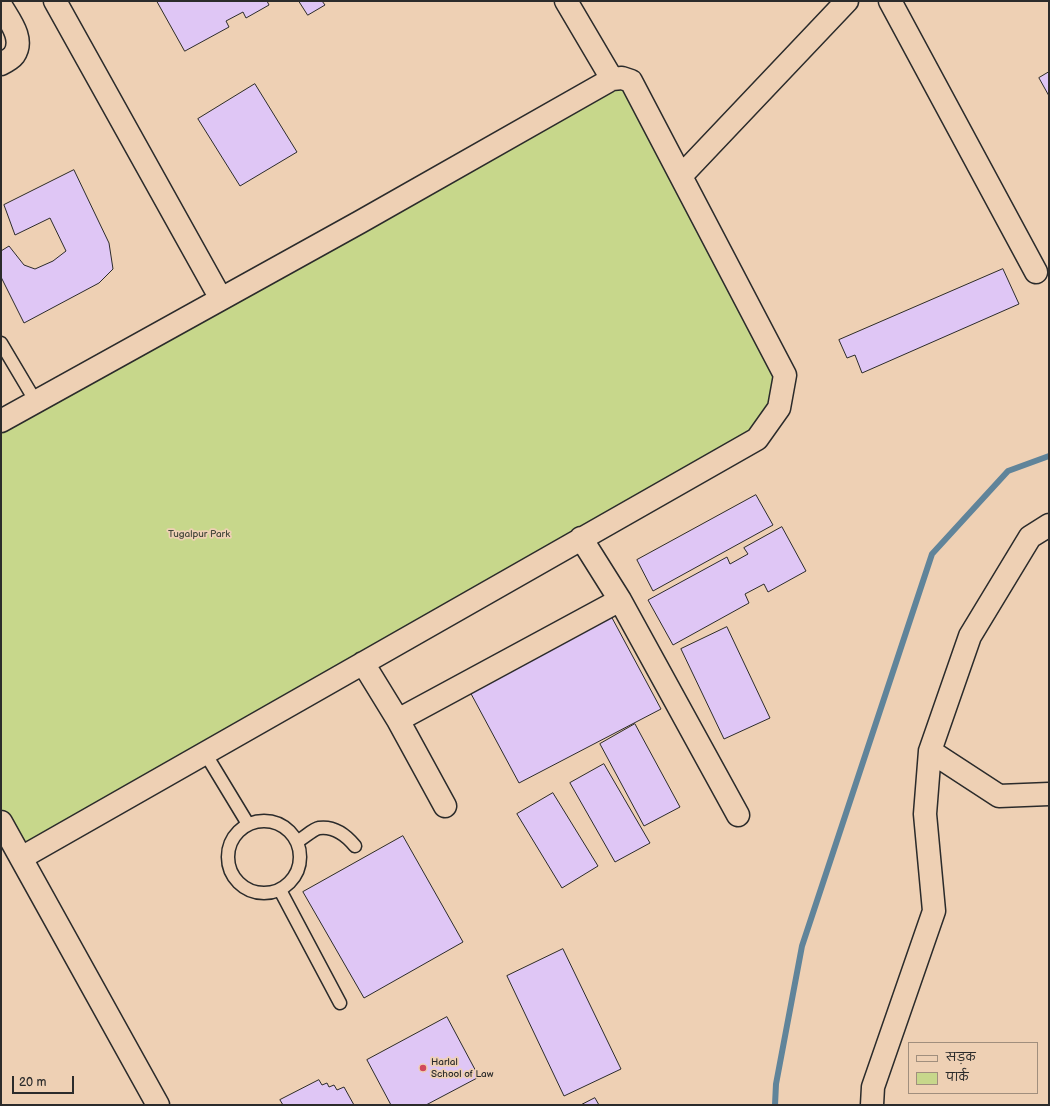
<!DOCTYPE html>
<html>
<head>
<meta charset="utf-8">
<style>
  body { margin:0 }
  #map { position:relative; width:1050px; height:1106px; overflow:hidden; background:#eed0b4; font-family:"Balsamiq Sans","Playpen Sans Deva",sans-serif }
  canvas { display:block }
  .frame { position:absolute; inset:0; border:2px solid #2b2b2b; pointer-events:none }
  .legend { position:absolute; left:908px; top:1042px; width:130px; height:52px; box-sizing:border-box; background:#eed0b4; border:1px solid #a08e7d; margin:0; padding:5px 7px; list-style:none; font-size:12px; color:#2b2b2b }
  .legend li { display:flex; align-items:center; gap:8px; height:20px }
  .legend b { width:20px; border:1px solid #a08e7d }
  .scale { position:absolute; left:12px; top:1076px; width:62px; height:18px; box-sizing:border-box; border:2px solid #2b2b2b; border-top:0; padding-left:5px; font-size:12px; line-height:14px; white-space:nowrap; color:#2b2b2b; -webkit-text-stroke:3px #eed0b4; paint-order:stroke }
</style>
</head>
<body>
<div id="map">
<canvas width="1050" height="1106"></canvas>
<div class="frame"></div>
<ul class="legend">
<li><b style="height:5px;background:#eed0b4"></b>सड़क</li>
<li><b style="height:11px;background:#c7d78b"></b>पार्क</li>
</ul>
<div class="scale">20 m</div>
</div>
<script>
const ctx = document.querySelector('canvas').getContext('2d');
ctx.lineJoin = 'round';
function fillPath(path, color) {
  ctx.fillStyle = color;
  ctx.fill(path, 'evenodd');
}
function strokePath(path, color, width, dash) {
  ctx.strokeStyle = color;
  ctx.lineWidth = width;
  ctx.lineCap = dash ? 'butt' : 'round';
  ctx.setLineDash(dash || []);
  ctx.stroke(path);
}
function write(font, color, halo, rows, align = 'center') {
  ctx.font = font + ' "Balsamiq Sans",sans-serif';
  ctx.lineWidth = 3.5;
  ctx.setLineDash([]);
  ctx.textBaseline = 'middle';
  ctx.strokeStyle = halo;
  ctx.fillStyle = color;
  for (const [text, x, y, turn = 0] of rows) {
    ctx.save();
    ctx.translate(x, y);
    ctx.rotate((+turn || 0) * Math.PI / 180);
    ctx.textAlign = isNaN(turn) ? turn : align;
    if (halo) ctx.strokeText(text, 0, 0);
    ctx.fillText(text, 0, 0);
    ctx.restore();
  }
}
const green = new Path2D(`
  M622,78L785,375L757,439L21,858L1,822V421Z`);
const stream = new Path2D(`
  M775,1105L776,1084L802,946L932,554L1008,471L1049,456`);
const building = new Path2D(`
  M157,1H267L269,5L246,18L243,12L226,21L229,27L185,51Z
  M299,1H322L325,5L308,15Z
  M1049,72V96L1039,78Z
  M255,84L297,152L240,186L198,119Z
  M74,170L109,243L113,269L99,283L24,323L1,277V251L9,246L24,265L35,269L53,261L66,251L50,218L15,235L4,205Z
  M1003,269L1019,304L862,373L855,355L847,358L839,340Z
  M756,495L773,525L653,591L637,560Z
  M782,527L806,571L768,592L764,584L745,594L749,603L673,645L648,600L727,557L730,564L748,554L744,548Z
  M611,616L661,709L519,783L469,690Z
  M727,627L770,718L724,739L681,649Z
  M635,724L680,807L644,826L600,744Z
  M604,764L650,843L615,862L570,783Z
  M553,793L598,866L562,888L517,814Z
  M403,836L463,942L364,998L303,892Z
  M563,949L621,1069L564,1096L507,976Z
  M447,1017L479,1077L426,1105H391L367,1060Z
  M319,1080L322,1085L327,1083L329,1087L334,1085L337,1090L344,1087L354,1105H283L280,1100Z
  M595,1098L599,1105H581Z`);
const service = new Path2D(`
  M1,343L36,402
  M205,753L248,824
  M228 857a36 36 0 1 1 72 0a36 36 0 1 1-72 0Z
  M298,841C304,838 313,829 319,828C334,826 346,835 355,846
  M280,890L340,1003`);
const minor = new Path2D(`
  M55,1L221,299
  M566,1L612,79
  M890,1L1036,272
  M1,6C9,20 25,39 14,55C11,59 5,62 1,64
  M681,176L847,1
  M1,421L360,222L612,79L622,78L631,81L785,375L779,408L757,439L21,858
  M1049,525L1030,537L970,636L930,751L999,796L1049,794
  M581,538L620,600L738,815
  M363,663L398,720L445,806
  M398,720L620,600
  M1,822L158,1105
  M872,1105L873,1087L934,911L925,814L930,751`);
const markers = [
  [423,1068,4,"#d1495b"]
];
const parkNames = [
  ["Tugalpur Park",199,534]
];
const poiNames = [
  ["Harlal",431,1062],
  ["School of Law",431,1074]
];
fillPath(green, '#c7d78b');
strokePath(stream, '#60849a', 6);
fillPath(building, '#dfc6f5');
strokePath(building, '#2b2b2b', 1);
strokePath(service, '#2b2b2b', 15);
strokePath(minor, '#2b2b2b', 25);
strokePath(service, '#eed0b4', 12);
strokePath(minor, '#eed0b4', 22);
for (const [x, y, r, color] of markers) {
  const dot = new Path2D();
  dot.arc(x, y, r, 0, 2 * Math.PI);
  ctx.fillStyle = color;
  ctx.fill(dot);
  strokePath(dot, '#eed0b4', 1.5);
}
write('10px', '#424539', '#eed0b4', parkNames);
write('10px', '#2b2b2b', '#eed0b4', poiNames, 'left');
</script>
</body>
</html>
